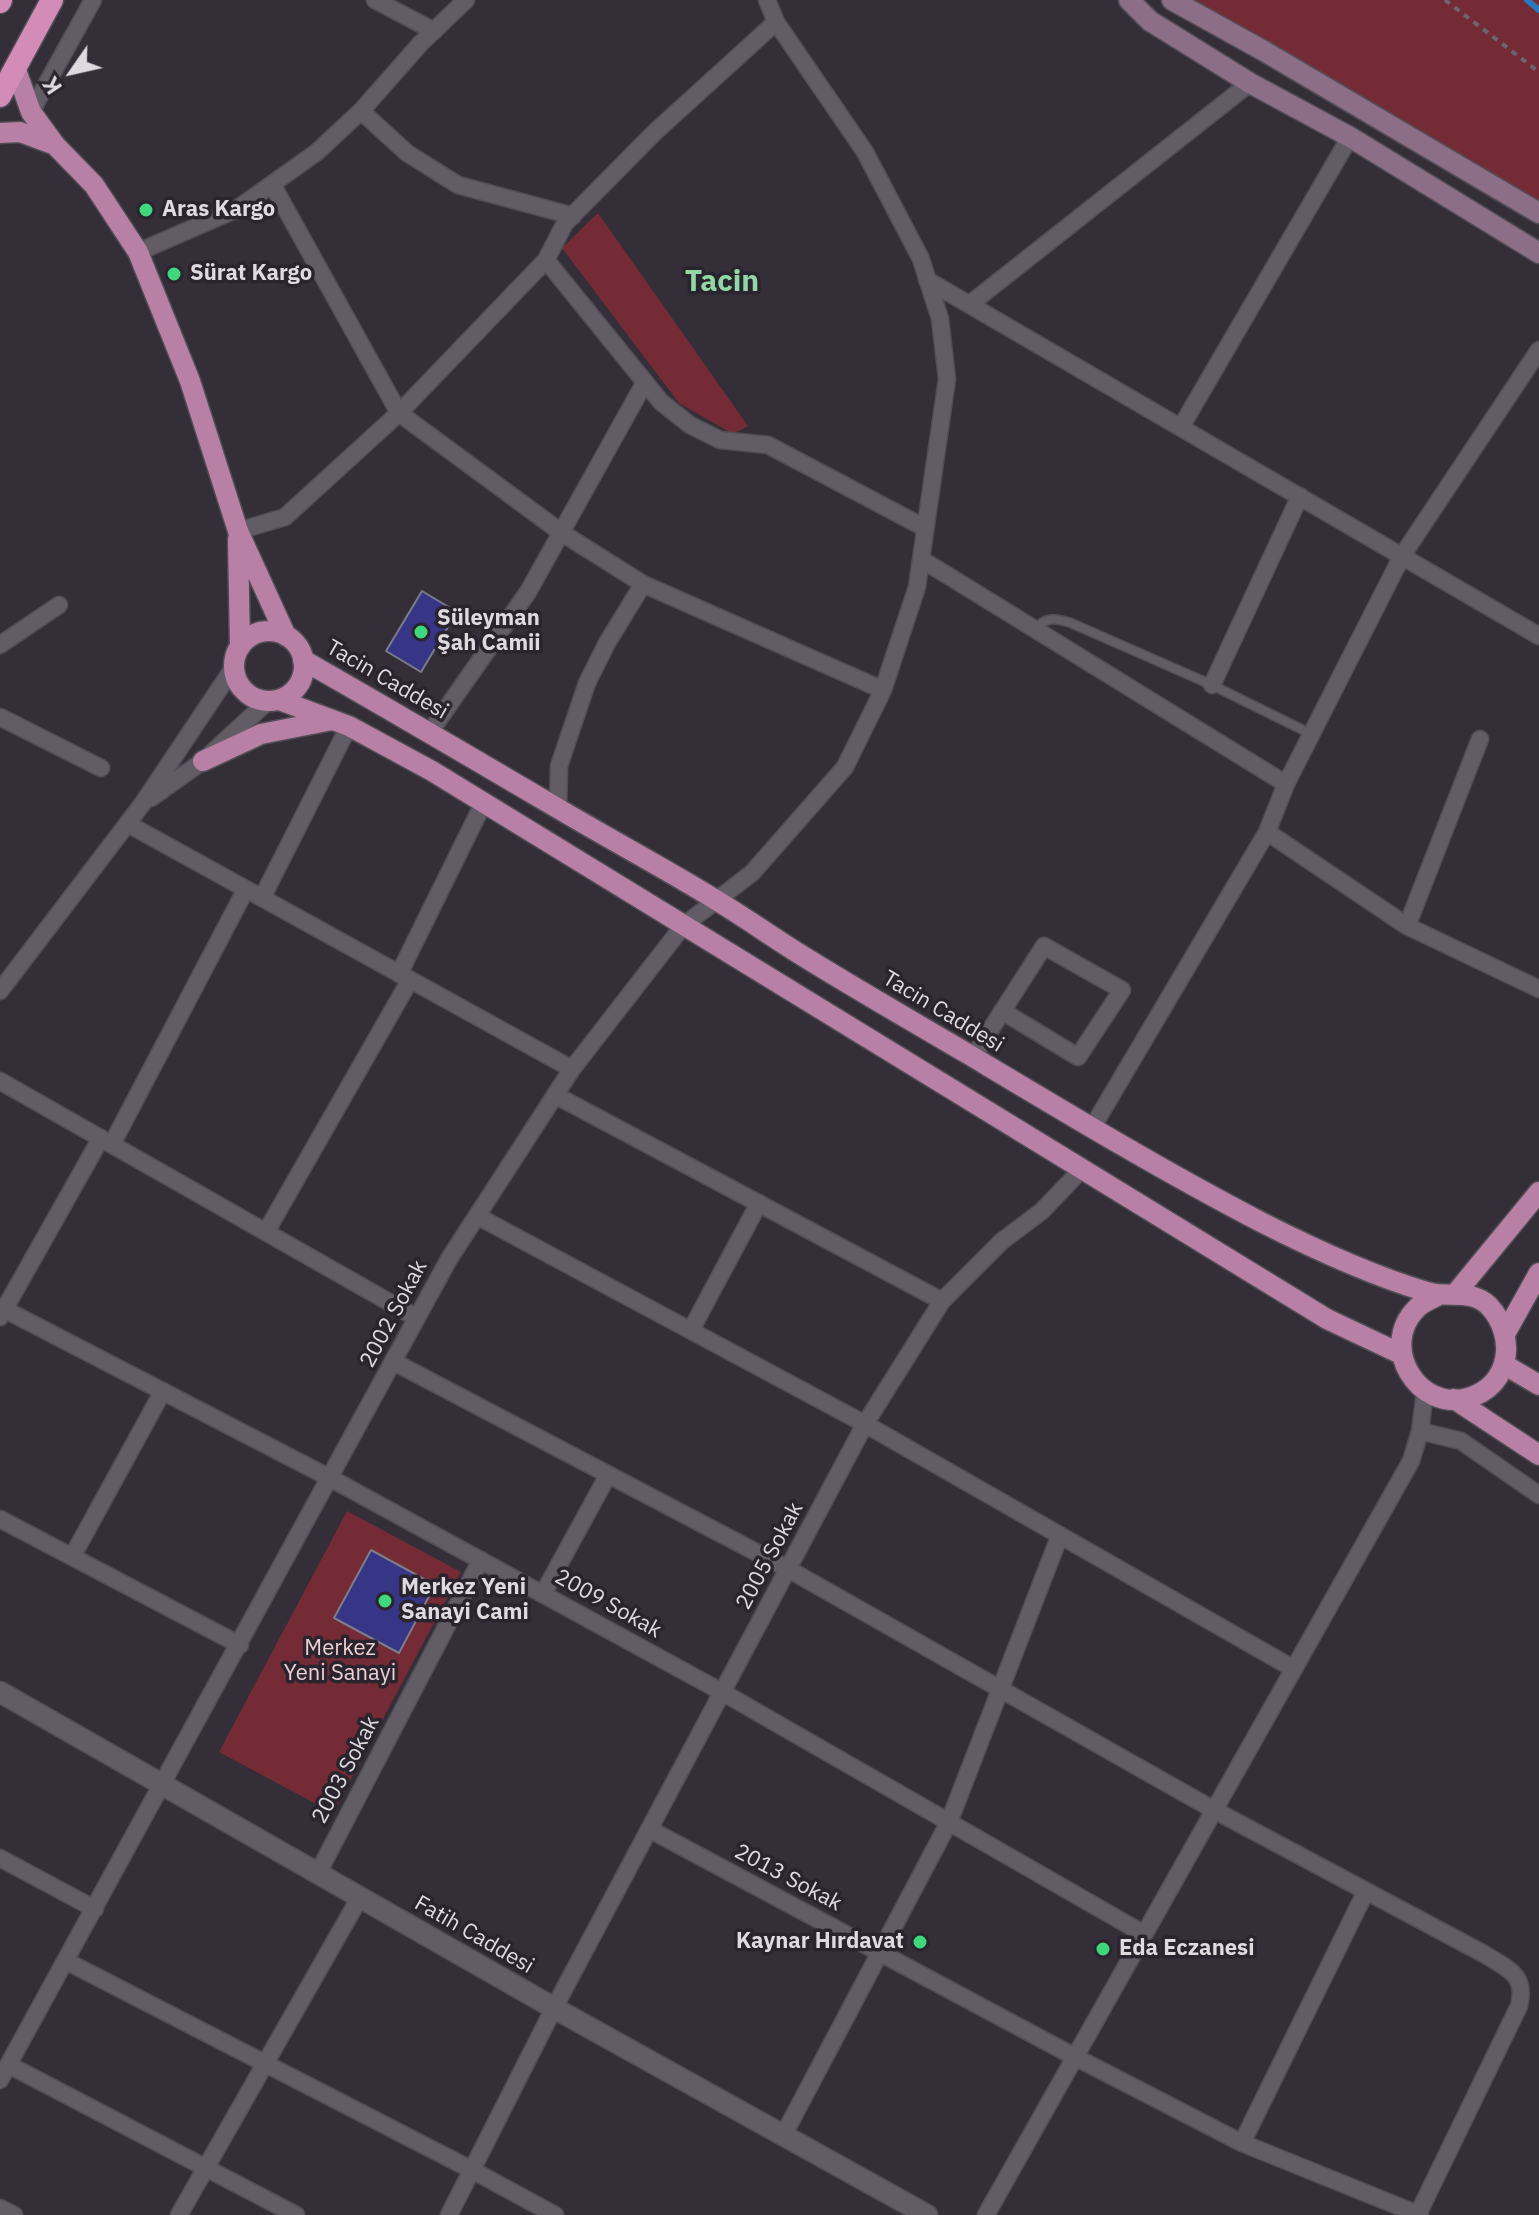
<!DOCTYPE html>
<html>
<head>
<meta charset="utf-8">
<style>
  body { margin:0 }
  #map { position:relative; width:1539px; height:2215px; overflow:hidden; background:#332e37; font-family:"IBM Plex Sans",sans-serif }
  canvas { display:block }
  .north { position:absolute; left:32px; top:32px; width:80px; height:80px; -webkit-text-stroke:6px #29242d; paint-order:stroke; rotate:236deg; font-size:22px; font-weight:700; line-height:32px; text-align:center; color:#dddae0 }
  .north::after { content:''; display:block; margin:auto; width:28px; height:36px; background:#dddae0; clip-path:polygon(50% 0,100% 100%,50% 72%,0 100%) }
</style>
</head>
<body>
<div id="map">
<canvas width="1539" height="2215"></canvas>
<div class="north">K</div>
</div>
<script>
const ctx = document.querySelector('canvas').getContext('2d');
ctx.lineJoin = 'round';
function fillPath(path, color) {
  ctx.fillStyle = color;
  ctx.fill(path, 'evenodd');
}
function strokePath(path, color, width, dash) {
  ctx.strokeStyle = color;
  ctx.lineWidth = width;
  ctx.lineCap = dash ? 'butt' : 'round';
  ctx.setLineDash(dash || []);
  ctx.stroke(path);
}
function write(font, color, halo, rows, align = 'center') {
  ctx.font = font + ' "IBM Plex Sans",sans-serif';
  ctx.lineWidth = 7;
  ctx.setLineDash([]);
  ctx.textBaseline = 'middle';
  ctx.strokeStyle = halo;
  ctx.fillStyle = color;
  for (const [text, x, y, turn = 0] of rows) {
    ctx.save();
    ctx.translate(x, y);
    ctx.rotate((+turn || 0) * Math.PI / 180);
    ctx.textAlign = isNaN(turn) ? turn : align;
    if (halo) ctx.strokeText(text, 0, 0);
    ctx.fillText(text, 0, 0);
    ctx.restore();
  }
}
const green = new Path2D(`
  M1196,0H1539V201L1248,33Z
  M598,213L748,426L733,434L679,403L562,248Z
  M347,1511L461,1572L333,1813L219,1752Z`);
const stream = new Path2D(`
  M1527,0L1539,10`);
const building = new Path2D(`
  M422,591L457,612L421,672L386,651Z
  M371,1550L435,1585L399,1653L334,1618Z`);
const path = new Path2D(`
  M1445,0L1539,72`);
const service = new Path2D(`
  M1036,630C1044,615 1057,619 1071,623L1212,685L1311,734`);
const minor = new Path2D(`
  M375,0L434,31
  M361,111L407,153L458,185L573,216
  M31,112L93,0
  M272,184L399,413L562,533L643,584
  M138,252L237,209L317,152L361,111L421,43L466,0
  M546,260L661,402L690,425L720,440L768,445L925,528
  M927,280L1539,636
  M970,304L1250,83
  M1181,427L1350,137
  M238,531L285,517L399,413L546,260L565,223L655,132L776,22
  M921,559L1286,784
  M0,645L59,605
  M1212,685L1300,496
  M0,717L101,768
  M430,732L528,592L645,382
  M151,798L203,761L268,701
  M558,809L559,766L587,683L607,643L643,584L883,690
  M128,824L572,1069
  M1267,832L1407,926L1539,989
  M262,898L349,726
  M1407,926L1480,739
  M399,974L484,802
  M0,991L143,803L234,667
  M973,1057L1044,946L1122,990L1078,1057L1002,1011
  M0,1081L417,1318
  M555,1095L942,1301
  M1092,1128L1267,832L1286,784L1402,556L1539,350
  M112,1144L246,889
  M477,1216L865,1424L1294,1669
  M266,1232L410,980
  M0,1307L330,1478L722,1692L1144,1934
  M0,1317L101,1138
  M691,1330L759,1203
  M394,1362L788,1569L1214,1810L1484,1954C1508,1969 1527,1975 1519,2006L1418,2214
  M1420,1431L1461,1441L1539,1495
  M0,1519L240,1645
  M72,1557L163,1391
  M543,1594L608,1475
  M649,1829L1075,2057L1242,2143L1420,2215
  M0,1858L95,1909
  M318,1873L481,1560
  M66,1961L472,2170L555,2215
  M9,2065L296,2215
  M0,2080L449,1259L572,1069L683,926L752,873L845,767L883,690L917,587L947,379L940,319L921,259L865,152L776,22L767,0
  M783,2136L949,1822L1060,1535
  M1242,2143L1366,1891
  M0,2208L14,2215
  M179,2215L360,1897
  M449,2215L554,2008L865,1424L942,1301L1002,1241L1042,1211L1083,1168
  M986,2215L1411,1461L1420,1431L1425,1392`);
const tertiary = new Path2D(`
  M0,1692L554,2008L927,2215`);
const secondary = new Path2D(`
  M1129,0L1150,21L1250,83L1350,137L1539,253
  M1172,0L1264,51L1539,213`);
const primary = new Path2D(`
  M15,67L31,112L55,145L94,185L138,252L190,381L238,531L286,636
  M0,133L20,132L55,145
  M238,539L240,647
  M234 666a35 35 0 1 1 70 0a35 35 0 1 1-70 0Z
  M303,660C389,709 474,759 559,809C611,840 664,868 716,900C744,917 771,936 798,953C854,988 912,1021 968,1054C1065,1112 1161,1170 1261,1222C1314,1249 1370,1275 1427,1292C1448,1299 1471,1288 1489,1306C1517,1336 1511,1386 1468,1398C1418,1412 1379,1347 1416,1309C1421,1303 1431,1299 1437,1296
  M279,700L349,726L432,771L1327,1319L1401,1354
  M203,761L261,734L332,720
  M1456,1293L1539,1192
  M1506,1332L1539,1273
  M1505,1365L1539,1385
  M1454,1399L1539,1455`);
const trunk = new Path2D(`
  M0,2L1,0
  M0,96L52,0`);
const markers = [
  [146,210,8,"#40d77c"],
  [174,274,8,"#40d77c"],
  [421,632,8,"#40d77c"],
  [385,1601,8,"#40d77c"],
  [920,1942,8,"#40d77c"],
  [1103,1949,8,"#40d77c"]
];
const poiNames = [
  ["Aras Kargo",162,210],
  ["Sürat Kargo",190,274],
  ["Süleyman",437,619],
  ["Şah Camii",437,644],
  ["Merkez Yeni",401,1588],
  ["Sanayi Cami",401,1613],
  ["Kaynar Hırdavat",904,1942,"right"],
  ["Eda Eczanesi",1119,1949]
];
const streetNames = [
  ["Tacin Caddesi",387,680,30],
  ["Tacin Caddesi",943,1012,31],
  ["2002 Sokak",394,1314,-62],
  ["2005 Sokak",770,1556,-62],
  ["2009 Sokak",608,1604,29],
  ["2003 Sokak",346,1770,-62],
  ["2013 Sokak",788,1878,28],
  ["Fatih Caddesi",474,1935,30]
];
const parkNames = [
  ["Merkez",340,1649],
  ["Yeni Sanayi",340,1674]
];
const districtNames = [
  ["Tacin",722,282]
];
fillPath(green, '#752b36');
strokePath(stream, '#287abd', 6);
fillPath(building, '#373585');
strokePath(building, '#7b7d89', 2);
strokePath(service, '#514d55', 11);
strokePath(minor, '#514d55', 19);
strokePath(tertiary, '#514d55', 23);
strokePath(secondary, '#514d55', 23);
strokePath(primary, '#514d55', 23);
strokePath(trunk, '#514d55', 25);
strokePath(path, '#6a666e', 4, [6, 6]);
strokePath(service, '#625c67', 8);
strokePath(minor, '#625c67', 16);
strokePath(tertiary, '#625c67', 20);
strokePath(secondary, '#8c6e86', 20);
strokePath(primary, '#b780a4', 20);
strokePath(trunk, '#d38cb8', 22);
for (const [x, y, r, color] of markers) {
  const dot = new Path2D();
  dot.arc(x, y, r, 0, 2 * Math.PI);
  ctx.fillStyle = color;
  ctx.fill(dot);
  strokePath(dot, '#29242d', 3);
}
write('bold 22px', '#dddae0', '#29242d', poiNames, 'left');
write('22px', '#dddae0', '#29242d', streetNames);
write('22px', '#edd0d2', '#29242d', parkNames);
write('bold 30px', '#92d7a5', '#29242d', districtNames);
</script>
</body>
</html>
